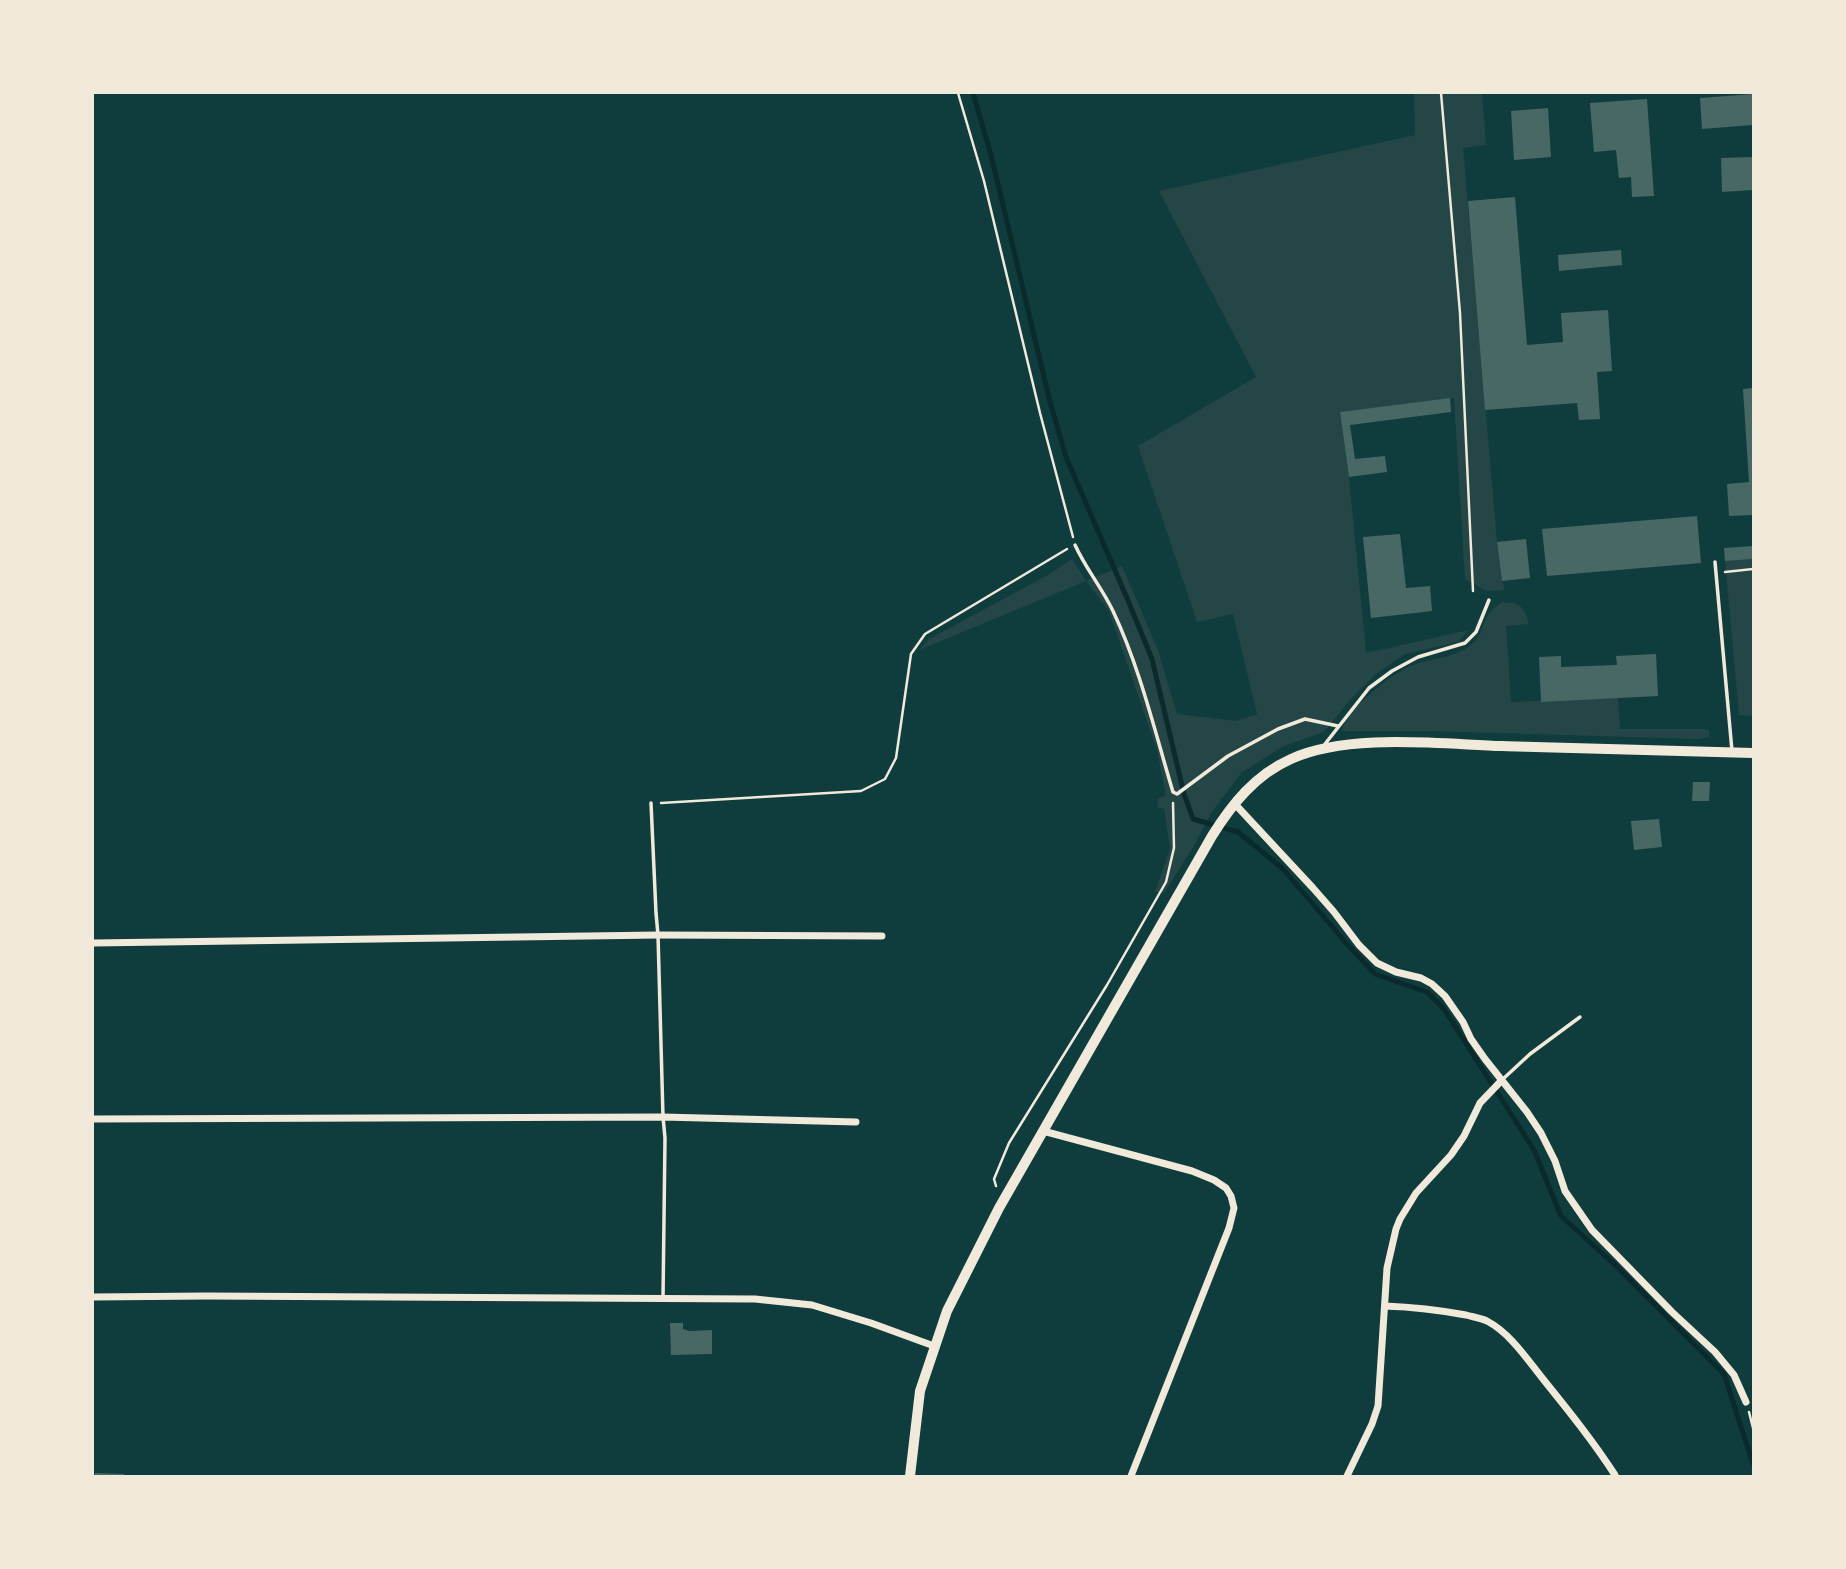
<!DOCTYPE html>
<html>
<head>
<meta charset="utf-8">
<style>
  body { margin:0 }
  #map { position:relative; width:1846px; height:1569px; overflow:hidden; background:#0f3d3e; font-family:Barlow,sans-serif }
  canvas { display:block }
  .frame { position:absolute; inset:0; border:94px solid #f1e9da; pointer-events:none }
</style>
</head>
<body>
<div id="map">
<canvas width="1846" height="1569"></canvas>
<div class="frame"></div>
</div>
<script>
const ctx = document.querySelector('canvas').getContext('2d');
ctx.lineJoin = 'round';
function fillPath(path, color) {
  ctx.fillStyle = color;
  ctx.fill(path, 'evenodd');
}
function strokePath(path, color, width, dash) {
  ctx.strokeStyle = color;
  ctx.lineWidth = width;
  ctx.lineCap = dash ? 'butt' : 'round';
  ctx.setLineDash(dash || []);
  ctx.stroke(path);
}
const green = new Path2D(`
  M1414,93H1482L1486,145L1463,148L1497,542L1502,581L1505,590L1486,591L1465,579L1454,398L1340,412L1349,477L1366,653L1469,630L1458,642L1405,654L1376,674L1349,701L1324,732L1284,746L1242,772L1211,813L1195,844L1164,893L1155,892L1170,849L1164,808H1158L1157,799L1166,795L1157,750L1109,611L1086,581L919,650L929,639L1048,575L1072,559L1086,581L1122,566L1158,650L1177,714L1236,721L1257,714L1233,614L1197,622L1138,446L1256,377L1159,191L1415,135Z
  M1753,559V716L1739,715L1725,561Z
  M1502,602C1521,603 1524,606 1529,624L1506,626L1511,702L1618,698L1620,729H1701L1709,730V737L1698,739L1430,731H1342C1347,709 1395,670 1416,664C1432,659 1453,657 1467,648C1483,638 1480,626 1490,612C1493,608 1498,605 1502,602Z`);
const stream = new Path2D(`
  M973,93L991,155L1050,402L1066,457L1127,598L1152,659L1184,794L1193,819L1238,832L1283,869L1347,944L1375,974L1427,992L1444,1009L1534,1150L1561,1216L1612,1262L1724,1374L1753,1464`);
const building = new Path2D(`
  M1753,94V125L1702,129L1700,98Z
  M1647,99L1654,196L1632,197L1631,177L1619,178L1616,150L1594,152L1590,103Z
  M1548,108L1551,157L1514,160L1511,111Z
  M1753,157V190L1722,192L1721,158Z
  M1515,197L1527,345L1563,342L1561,313L1608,310L1612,371L1597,372L1600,419L1579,420L1577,403L1485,410L1468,201Z
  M1621,250L1622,265L1559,271L1558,255Z
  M1753,388V515L1729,516L1727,484L1749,482L1743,389Z
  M1450,398L1451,412L1350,425L1355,459L1385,456L1387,472L1349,477L1340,412Z
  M1697,516L1701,563L1547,576L1542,529Z
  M1400,534L1406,588L1430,586L1432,611L1371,618L1363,537Z
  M1526,539L1530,578L1502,581L1497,542Z
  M1753,546V559L1725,561L1724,548Z
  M1656,654L1658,696L1541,702L1539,657L1561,656V667L1617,665L1616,656Z
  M1693,782H1710L1709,801H1692Z
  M1659,819L1662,847L1634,850L1631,821Z
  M670,1323H683V1329L689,1331L712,1330V1354L671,1355Z
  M95,1473L124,1474V1476H95Z`);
const path = new Path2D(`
  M958,93L984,181L1040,413L1073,537
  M1441,93L1460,313L1473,591
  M1725,572L1753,569
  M661,803L861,791L885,779L896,758L911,654L925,634L1067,549
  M996,1186L994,1179L1009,1143L1107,985L1166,882L1174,848L1173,803
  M1749,1412L1753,1428`);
const service = new Path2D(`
  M1075,545C1086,569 1102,588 1113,611C1140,668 1155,732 1173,792L1177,794L1228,756L1278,729L1305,719L1338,726
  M1715,562L1732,751
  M1325,744L1369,688L1392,671L1418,657L1465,643L1476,632L1489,600
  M651,803L656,913L658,935L663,1117L665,1138L663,1298
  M1503,1079L1530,1054L1580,1017`);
const minor = new Path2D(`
  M1234,803L1313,888L1334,912L1359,945L1377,963L1396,972L1421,978L1432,984L1445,996L1463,1022L1471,1039L1485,1059L1527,1112L1541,1133L1555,1161L1565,1191L1592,1230L1672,1312L1715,1352L1734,1375L1746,1402
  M93,943L658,935L882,936
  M93,1119L663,1117L856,1122
  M1043,1131L1192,1171L1214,1180L1226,1188L1231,1196L1234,1208L1229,1228L1131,1476
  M93,1297L206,1296L755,1299L812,1305L871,1323L934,1346
  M1385,1306C1412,1307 1439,1310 1466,1315C1473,1317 1480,1318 1487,1321C1510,1333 1527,1359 1543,1379C1568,1410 1593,1441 1615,1475
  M1347,1476L1372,1424L1378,1406L1387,1268L1396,1229L1400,1219L1416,1193L1451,1155L1464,1136L1480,1103L1502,1080`);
const secondary = new Path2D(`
  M910,1476L920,1391L947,1311L999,1208L1212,836C1232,804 1255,775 1291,759C1347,733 1440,744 1502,746C1586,748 1670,751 1753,753`);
fillPath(green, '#244646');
strokePath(stream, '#0a2a2b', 5);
fillPath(building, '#486865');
strokePath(path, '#f1e9da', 2.5);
strokePath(service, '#f1e9da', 3.5);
strokePath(minor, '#f1e9da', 7);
strokePath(secondary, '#f1e9da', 10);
</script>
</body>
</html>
